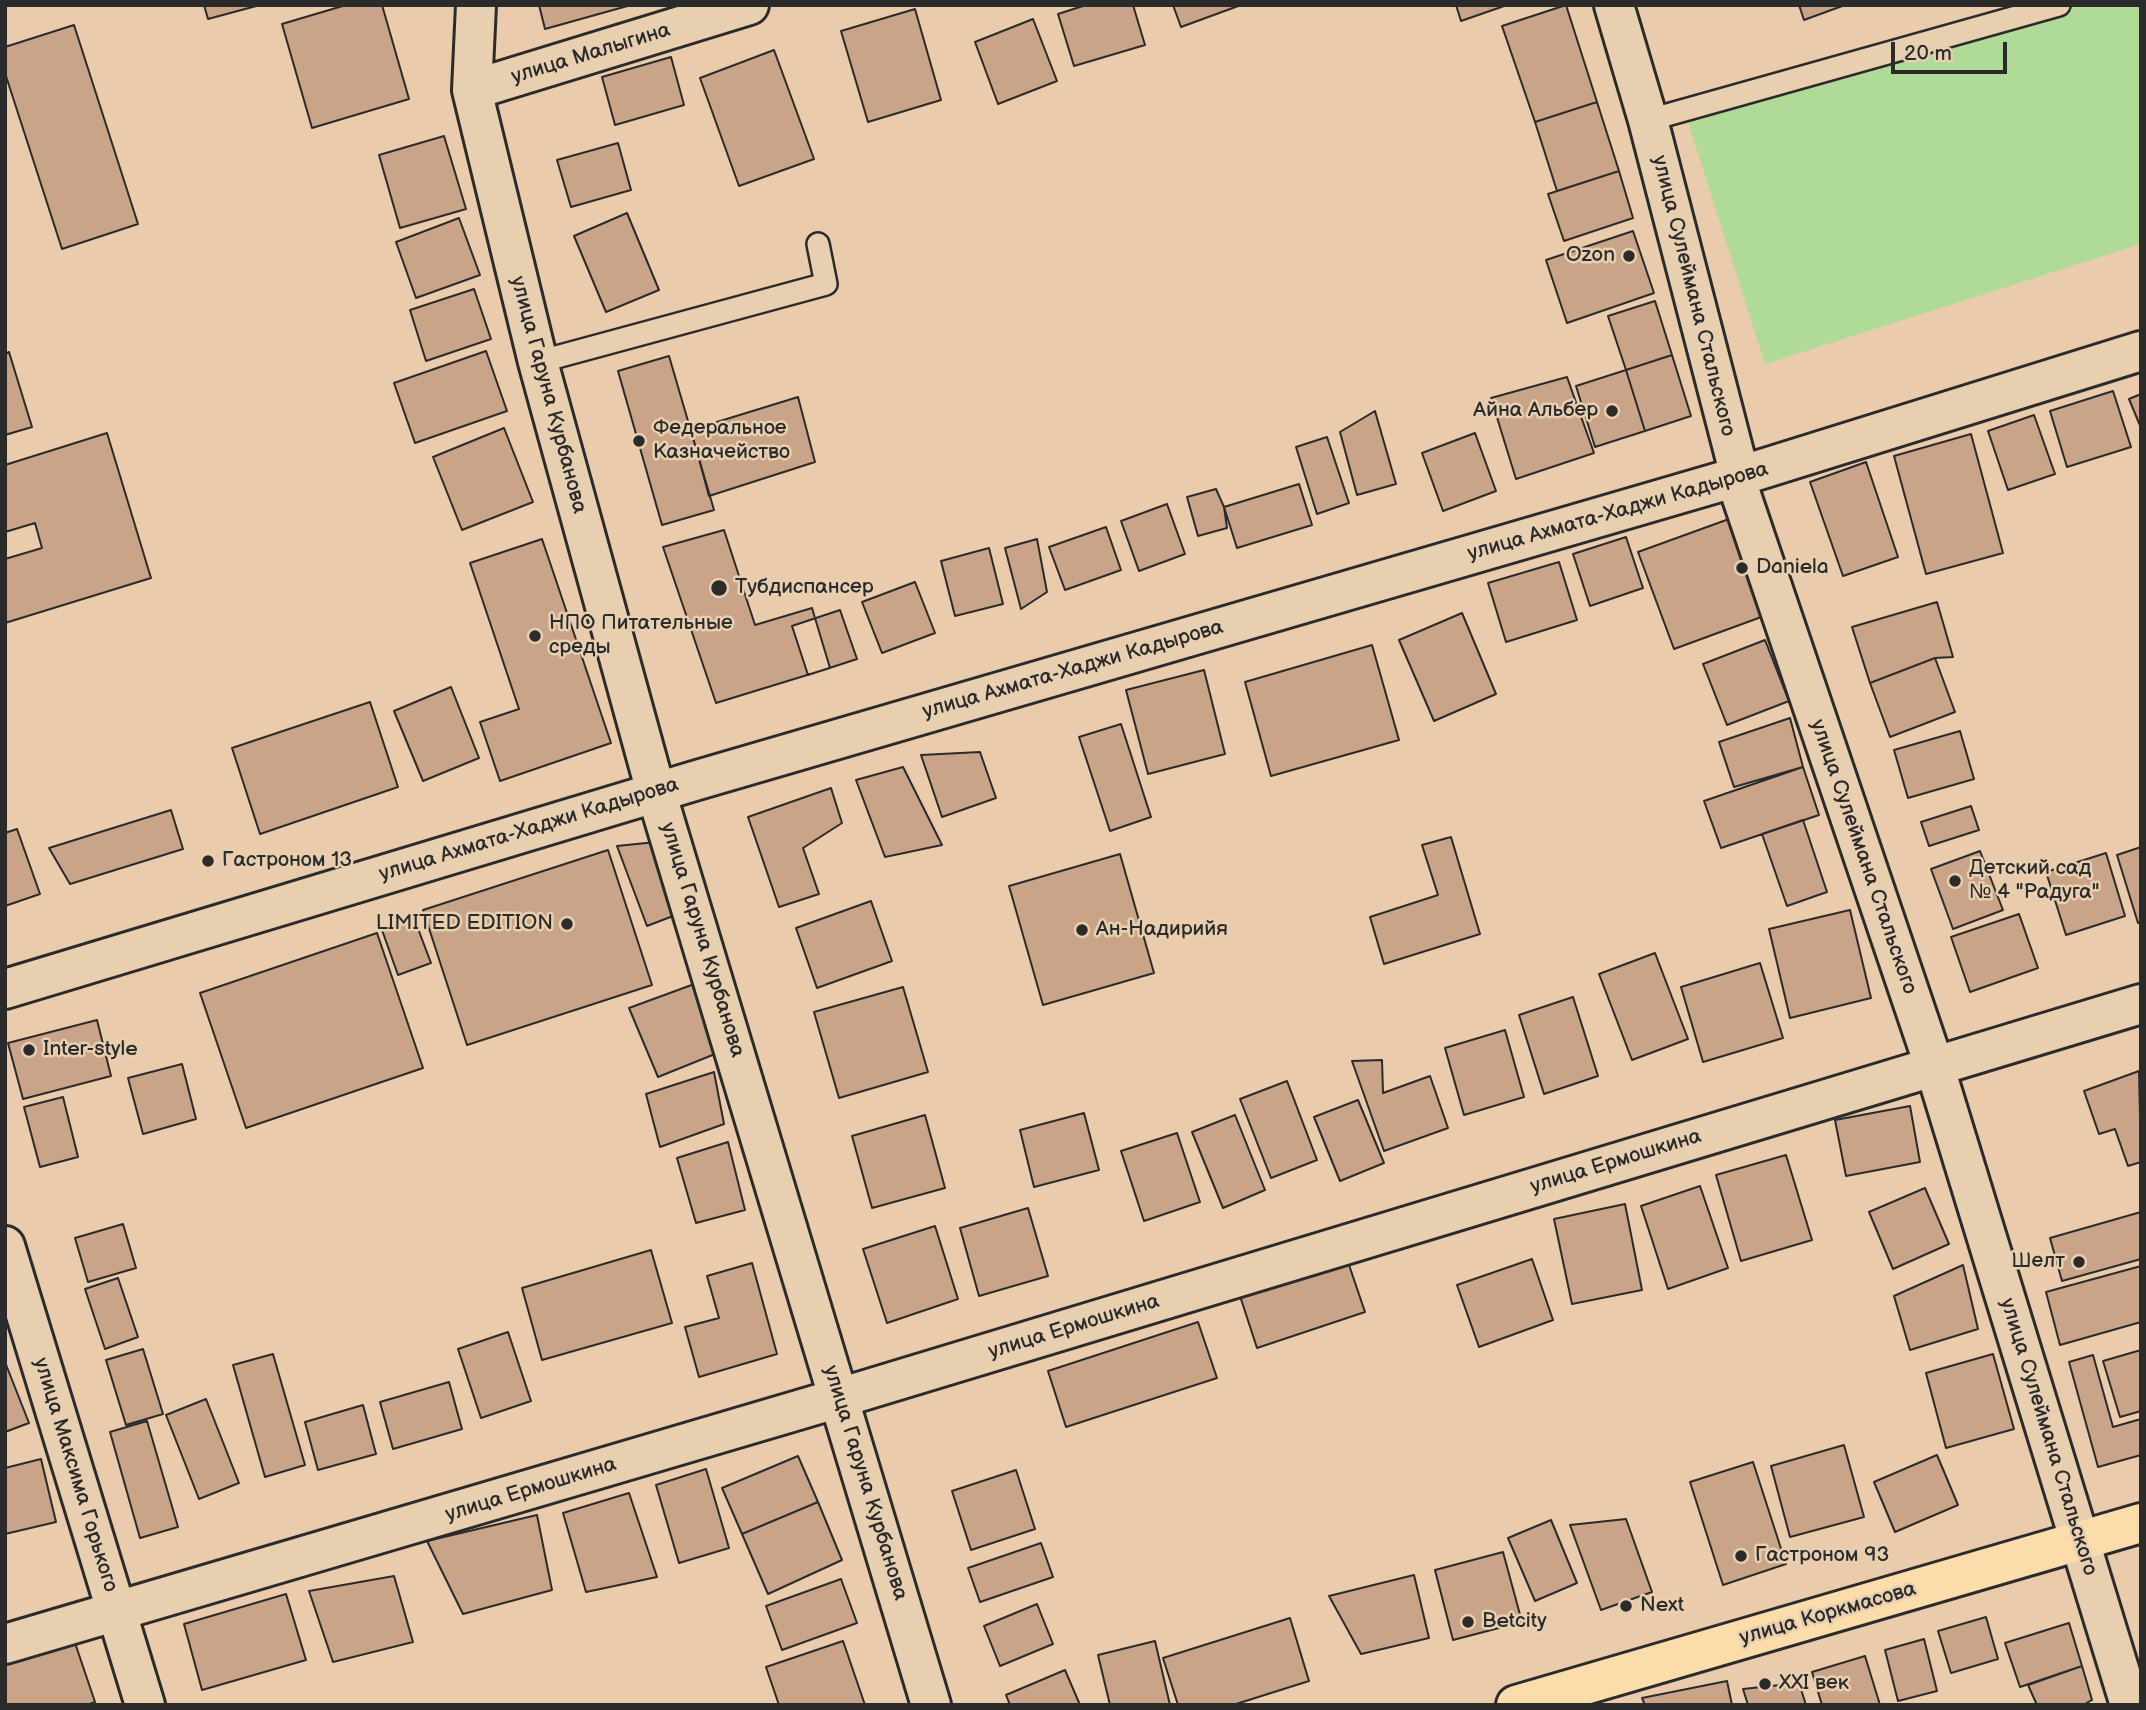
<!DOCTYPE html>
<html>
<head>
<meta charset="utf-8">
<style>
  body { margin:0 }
  #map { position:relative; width:2146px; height:1710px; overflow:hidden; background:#eaccad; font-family:"Balsamiq Sans",sans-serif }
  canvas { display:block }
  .frame { position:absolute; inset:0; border:7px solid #2b2b2b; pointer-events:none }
  .scale { position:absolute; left:1891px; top:42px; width:116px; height:32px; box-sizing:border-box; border:4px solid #2b2b2b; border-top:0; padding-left:9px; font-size:21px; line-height:24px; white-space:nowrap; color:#2b2b2b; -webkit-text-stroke:5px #e8cfb0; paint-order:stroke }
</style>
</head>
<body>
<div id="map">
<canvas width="2146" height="1710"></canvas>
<div class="frame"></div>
<div class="scale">20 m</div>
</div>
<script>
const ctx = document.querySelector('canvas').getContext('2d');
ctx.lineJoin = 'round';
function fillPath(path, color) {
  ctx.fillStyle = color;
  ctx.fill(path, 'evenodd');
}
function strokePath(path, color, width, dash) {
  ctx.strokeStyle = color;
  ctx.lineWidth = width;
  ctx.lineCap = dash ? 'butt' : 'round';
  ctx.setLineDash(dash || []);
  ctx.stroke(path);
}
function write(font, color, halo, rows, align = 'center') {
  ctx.font = font + ' "Balsamiq Sans",sans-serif';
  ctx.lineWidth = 5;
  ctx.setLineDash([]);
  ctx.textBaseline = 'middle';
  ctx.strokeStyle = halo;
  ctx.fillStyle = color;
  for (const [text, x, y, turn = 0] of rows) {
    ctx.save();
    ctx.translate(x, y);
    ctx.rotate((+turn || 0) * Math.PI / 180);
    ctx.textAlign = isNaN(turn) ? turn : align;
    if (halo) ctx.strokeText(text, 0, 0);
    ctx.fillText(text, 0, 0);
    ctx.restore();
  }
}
const green = new Path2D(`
  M2047,5H2141V244L1765,364L1686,116Z`);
const building = new Path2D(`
  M204,5H260L208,19Z
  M346,5H382L409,99L312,128L282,24Z
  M539,5H631L545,29Z
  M1086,5H1133L1145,45L1074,66L1058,14Z
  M1173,5H1241L1181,27Z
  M1456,5H1507L1461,21Z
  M1566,5L1597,102L1535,122L1502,26Z
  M1799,5H1845L1804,20Z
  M915,9L941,100L868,122L841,31Z
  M1033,19L1057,81L998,104L975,42Z
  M74,25L138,224L62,249L5,73V47Z
  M774,50L814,159L739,186L700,78Z
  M671,57L684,105L615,125L602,77Z
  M1597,102L1619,171L1557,191L1535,122Z
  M444,136L466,209L400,228L379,155Z
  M618,143L631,190L571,207L557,160Z
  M1619,171L1633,218L1564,241L1548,194Z
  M627,213L659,290L606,312L574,236Z
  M459,218L480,275L416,298L396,242Z
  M1633,231L1654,293L1567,323L1546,260Z
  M474,289L491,339L426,361L410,310Z
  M1655,301L1672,355L1626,370L1608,316Z
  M486,351L507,411L415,443L394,383Z
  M9,352L32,427L5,435V354Z
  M1672,355L1691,416L1645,431L1626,370Z
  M669,356L714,510L662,525L618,371Z
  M1626,370L1645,431L1595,447L1576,386Z
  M1567,377L1594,453L1516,479L1491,398Z
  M2113,391L2131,447L2067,467L2050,411Z
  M2141,394V428L2129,399Z
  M798,397L815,462L709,496L691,430Z
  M1375,411L1396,484L1357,495L1340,432Z
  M2034,415L2055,474L2008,490L1988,431Z
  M504,428L533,502L462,530L433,457Z
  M107,433L151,578L5,623V559L42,548L35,523L5,532V465Z
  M1475,433L1496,491L1443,511L1422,453Z
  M1971,434L2003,553L1926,574L1894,456Z
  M1327,437L1349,503L1317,514L1296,447Z
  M1866,462L1898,557L1843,576L1810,482Z
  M1299,484L1312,525L1237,548L1224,507Z
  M1216,489L1224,507L1227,528L1198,536L1187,497Z
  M1167,504L1185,554L1139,571L1121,521Z
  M1729,519L1764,616L1674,649L1638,552Z
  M1106,527L1121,570L1065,590L1049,547Z
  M724,530L755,625L812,608L830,668L716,703L663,547Z
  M1626,537L1643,588L1590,606L1573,554Z
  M542,539L611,743L500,781L480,722L519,709L470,563Z
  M1037,539L1047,592L1021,609L1005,548Z
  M989,548L1003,604L955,616L941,561Z
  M1559,562L1577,620L1506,642L1488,583Z
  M915,582L935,633L882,653L862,602Z
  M1937,602L1953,657L1935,658L1870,683L1852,627Z
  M840,610L857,659L808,675L792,626Z
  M1462,613L1496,694L1434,721L1399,640Z
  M1765,640L1789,701L1727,725L1703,664Z
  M1372,645L1399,740L1271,776L1245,682Z
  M1935,658L1955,712L1890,737L1870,683Z
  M1204,670L1225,754L1148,774L1126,690Z
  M451,687L479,758L423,781L394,711Z
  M370,702L398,787L260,834L232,748Z
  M1790,718L1803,767L1734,787L1719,742Z
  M1121,724L1151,817L1110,831L1079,737Z
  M1960,731L1974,779L1908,798L1894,750Z
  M980,752L996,798L942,817L921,755Z
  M903,767L942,845L885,857L856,780Z
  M1803,767L1819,815L1721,848L1704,801Z
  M831,788L842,823L803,848L819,894L779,907L748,817Z
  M1971,806L1979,830L1929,846L1921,822Z
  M171,810L183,849L70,884L49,848Z
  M1803,820L1827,892L1787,906L1762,834Z
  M17,829L40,894L5,906V833Z
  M1451,837L1480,934L1384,964L1370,917L1438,895L1422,845Z
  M666,841L686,911L647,926L617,846Z
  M2141,847V922L2138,923L2117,855Z
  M608,850L652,985L467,1045L423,910Z
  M1980,851L2003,910L1953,929L1931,869Z
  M2106,853L2125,916L2066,935L2046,872Z
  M1120,854L1154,973L1043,1005L1009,886Z
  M871,901L892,961L817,988L796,928Z
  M1850,910L1871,998L1790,1018L1769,929Z
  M2019,914L2038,968L1970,992L1951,937Z
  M414,918L431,963L398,975L382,930Z
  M377,933L423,1068L246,1128L200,993Z
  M1655,953L1688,1039L1632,1060L1599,974Z
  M1760,963L1783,1038L1703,1062L1681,987Z
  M697,983L715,1054L658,1077L629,1008Z
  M903,987L928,1072L839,1098L814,1012Z
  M1573,997L1598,1076L1544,1094L1519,1015Z
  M97,1020L111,1076L23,1099L8,1043Z
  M1505,1030L1524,1097L1464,1115L1445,1048Z
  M1382,1060L1383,1093L1430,1076L1448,1128L1384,1151L1352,1061Z
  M182,1064L196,1119L143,1134L128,1078Z
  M2139,1071L2141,1162L2128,1166L2115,1129L2099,1134L2084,1091Z
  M714,1072L724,1124L660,1147L646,1094Z
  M1287,1081L1317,1160L1271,1178L1240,1099Z
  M63,1097L78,1157L40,1167L24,1107Z
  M1358,1100L1384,1163L1340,1181L1314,1117Z
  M1910,1106L1920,1162L1846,1176L1835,1120Z
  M1084,1113L1099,1170L1034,1187L1020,1130Z
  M925,1115L945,1188L872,1208L852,1136Z
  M1235,1115L1265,1190L1223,1208L1192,1132Z
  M1177,1133L1200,1202L1144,1221L1121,1151Z
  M728,1142L745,1210L696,1223L677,1158Z
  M1786,1155L1812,1240L1741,1261L1716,1175Z
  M1700,1186L1728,1268L1668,1289L1641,1206Z
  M1925,1188L1949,1244L1893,1269L1869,1212Z
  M1625,1204L1642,1290L1572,1304L1554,1219Z
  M1028,1208L1048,1276L979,1296L960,1228Z
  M2141,1212V1259L2062,1281L2050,1238Z
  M123,1224L136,1268L88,1282L75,1238Z
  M935,1226L958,1299L887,1323L863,1249Z
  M651,1250L672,1323L542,1360L522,1288Z
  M1347,1259L1365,1312L1257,1348L1240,1296Z
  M1532,1259L1553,1320L1479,1347L1457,1285Z
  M752,1263L777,1354L699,1377L685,1327L719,1318L707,1276Z
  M1963,1265L1978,1329L1910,1350L1894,1296Z
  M2141,1266V1322L2060,1345L2046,1292Z
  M118,1278L138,1337L105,1349L85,1289Z
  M1198,1322L1217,1378L1066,1427L1048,1371Z
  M508,1332L531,1401L481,1418L458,1349Z
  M143,1349L163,1414L126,1425L106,1360Z
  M2141,1350V1411L2120,1417L2103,1361Z
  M273,1354L305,1465L265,1477L233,1365Z
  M1993,1354L2014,1429L1946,1448L1926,1373Z
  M2093,1355L2113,1427L2141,1419V1455L2098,1467L2069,1362Z
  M5,1362L29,1423L5,1432Z
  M449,1382L462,1429L393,1449L380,1402Z
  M206,1399L239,1483L199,1499L166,1415Z
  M363,1405L376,1454L318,1470L305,1422Z
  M147,1421L178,1527L140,1538L110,1432Z
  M1844,1445L1864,1517L1790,1537L1771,1466Z
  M1937,1455L1958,1505L1895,1532L1874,1482Z
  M798,1456L818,1502L742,1534L722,1488Z
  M41,1459L56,1522L5,1534V1468Z
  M1753,1462L1786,1564L1723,1585L1690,1482Z
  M706,1469L729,1548L679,1563L656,1485Z
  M1016,1470L1035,1529L971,1550L952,1491Z
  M629,1493L657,1577L586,1592L563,1513Z
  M818,1502L842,1560L768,1594L742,1534Z
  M537,1515L552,1590L463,1614L427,1541Z
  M1626,1519L1652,1592L1601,1610L1570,1525Z
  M1551,1520L1577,1583L1535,1601L1508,1538Z
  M1041,1543L1053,1577L980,1602L968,1568Z
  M1503,1552L1522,1622L1453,1640L1435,1570Z
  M1414,1575L1429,1638L1361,1654L1329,1596Z
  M394,1576L413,1642L333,1662L309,1591Z
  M841,1579L857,1623L782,1650L766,1606Z
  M286,1594L306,1660L202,1690L184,1624Z
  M1037,1604L1053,1644L1000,1666L984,1626Z
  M1986,1617L1998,1659L1951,1673L1938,1631Z
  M1290,1618L1309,1681L1233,1705H1178L1163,1658Z
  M2069,1623L2082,1666L2020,1687L2005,1643Z
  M73,1637L95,1702L87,1705H5V1661Z
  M1924,1639L1937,1691L1898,1701L1885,1650Z
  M843,1641L865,1705H779L766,1667Z
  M1155,1641L1170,1705H1110L1098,1655Z
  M1865,1656L1880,1705H1822L1812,1672Z
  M2082,1666L2092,1700L2083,1705H2037L2028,1685Z
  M1065,1670L1080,1705H1010L1006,1695Z
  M1727,1681L1732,1705H1645L1642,1698Z
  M1799,1683L1806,1705H1748L1743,1689Z`);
const service = new Path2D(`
  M1642,122L2059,5
  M538,362L826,284L818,244`);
const minor = new Path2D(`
  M476,5L472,90L538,362L656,792L931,1705
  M472,90L749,5
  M5,1246L145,1705
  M5,1644L839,1398L2141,1004`);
const secondary = new Path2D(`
  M1614,5L1648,120L1740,476L1738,486L1934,1065L2130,1705
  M5,989L694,781L1730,479L2141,351`);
const primary = new Path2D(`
  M1516,1705L2141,1523`);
const markers = [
  [1629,256,7,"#2b2b2b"],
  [1612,411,7,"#2b2b2b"],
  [639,441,7,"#2b2b2b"],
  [1742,568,7,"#2b2b2b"],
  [719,588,9,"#2b2b2b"],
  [535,636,7,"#2b2b2b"],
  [208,861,7,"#2b2b2b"],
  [1955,881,7,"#2b2b2b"],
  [567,924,7,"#2b2b2b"],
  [1082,930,7,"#2b2b2b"],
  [29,1050,7,"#2b2b2b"],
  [2079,1262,7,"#2b2b2b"],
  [1741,1556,7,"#2b2b2b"],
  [1626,1606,7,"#2b2b2b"],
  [1468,1622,7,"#2b2b2b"],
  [1765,1684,7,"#2b2b2b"]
];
const streetNames = [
  ["улица Малыгина",591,54,-17],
  ["улица Сулеймана Стальского",1693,296,76],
  ["улица Гаруна Курбанова",548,395,75],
  ["улица Ахмата-Хаджи Кадырова",1618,512,-16],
  ["улица Ахмата-Хаджи Кадырова",1073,670,-16],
  ["улица Ахмата-Хаджи Кадырова",529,830,-17],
  ["улица Сулеймана Стальского",1863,857,71],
  ["улица Гаруна Курбанова",702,940,73],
  ["улица Ермошкина",1616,1162,-17],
  ["улица Ермошкина",1074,1327,-17],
  ["улица Сулеймана Стальского",2048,1437,73],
  ["улица Максима Горького",75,1475,73],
  ["улица Гаруна Курбанова",865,1483,73],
  ["улица Ермошкина",531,1490,-17],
  ["улица Коркмасова",1828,1614,-16]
];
const poiNames = [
  ["Ozon",1615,256,"right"],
  ["Айна Альбер",1598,411,"right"],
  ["Федеральное",653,429],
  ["Казначейство",653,453],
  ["Daniela",1756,568],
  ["Тубдиспансер",735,588],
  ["НПО Питательные",549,624],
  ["среды",549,648],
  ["Гастроном 13",222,861],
  ["Детский сад",1969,869],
  ["№ 4 \"Радуга\"",1969,893],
  ["LIMITED EDITION",553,924,"right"],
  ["Ан-Надирийя",1096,930],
  ["Inter-style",43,1050],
  ["Шелт",2065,1262,"right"],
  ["Гастроном 93",1755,1556],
  ["Next",1640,1606],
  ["Betcity",1482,1622],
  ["XXI век",1779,1684]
];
fillPath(green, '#b0da98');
fillPath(building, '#c9a489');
strokePath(building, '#2b2b2b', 2);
strokePath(service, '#2b2b2b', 26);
strokePath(minor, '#2b2b2b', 44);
strokePath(secondary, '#2b2b2b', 44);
strokePath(primary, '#2b2b2b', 44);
strokePath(service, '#e8cfb0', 21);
strokePath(minor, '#e8cfb0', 38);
strokePath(secondary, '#e8cfb0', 38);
strokePath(primary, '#fbddab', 38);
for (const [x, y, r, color] of markers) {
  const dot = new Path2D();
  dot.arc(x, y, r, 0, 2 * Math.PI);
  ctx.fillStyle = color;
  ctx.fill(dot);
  strokePath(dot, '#e8cfb0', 2.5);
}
write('21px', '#2b2b2b', '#e8cfb0', streetNames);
write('21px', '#2b2b2b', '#e8cfb0', poiNames, 'left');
</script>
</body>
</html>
